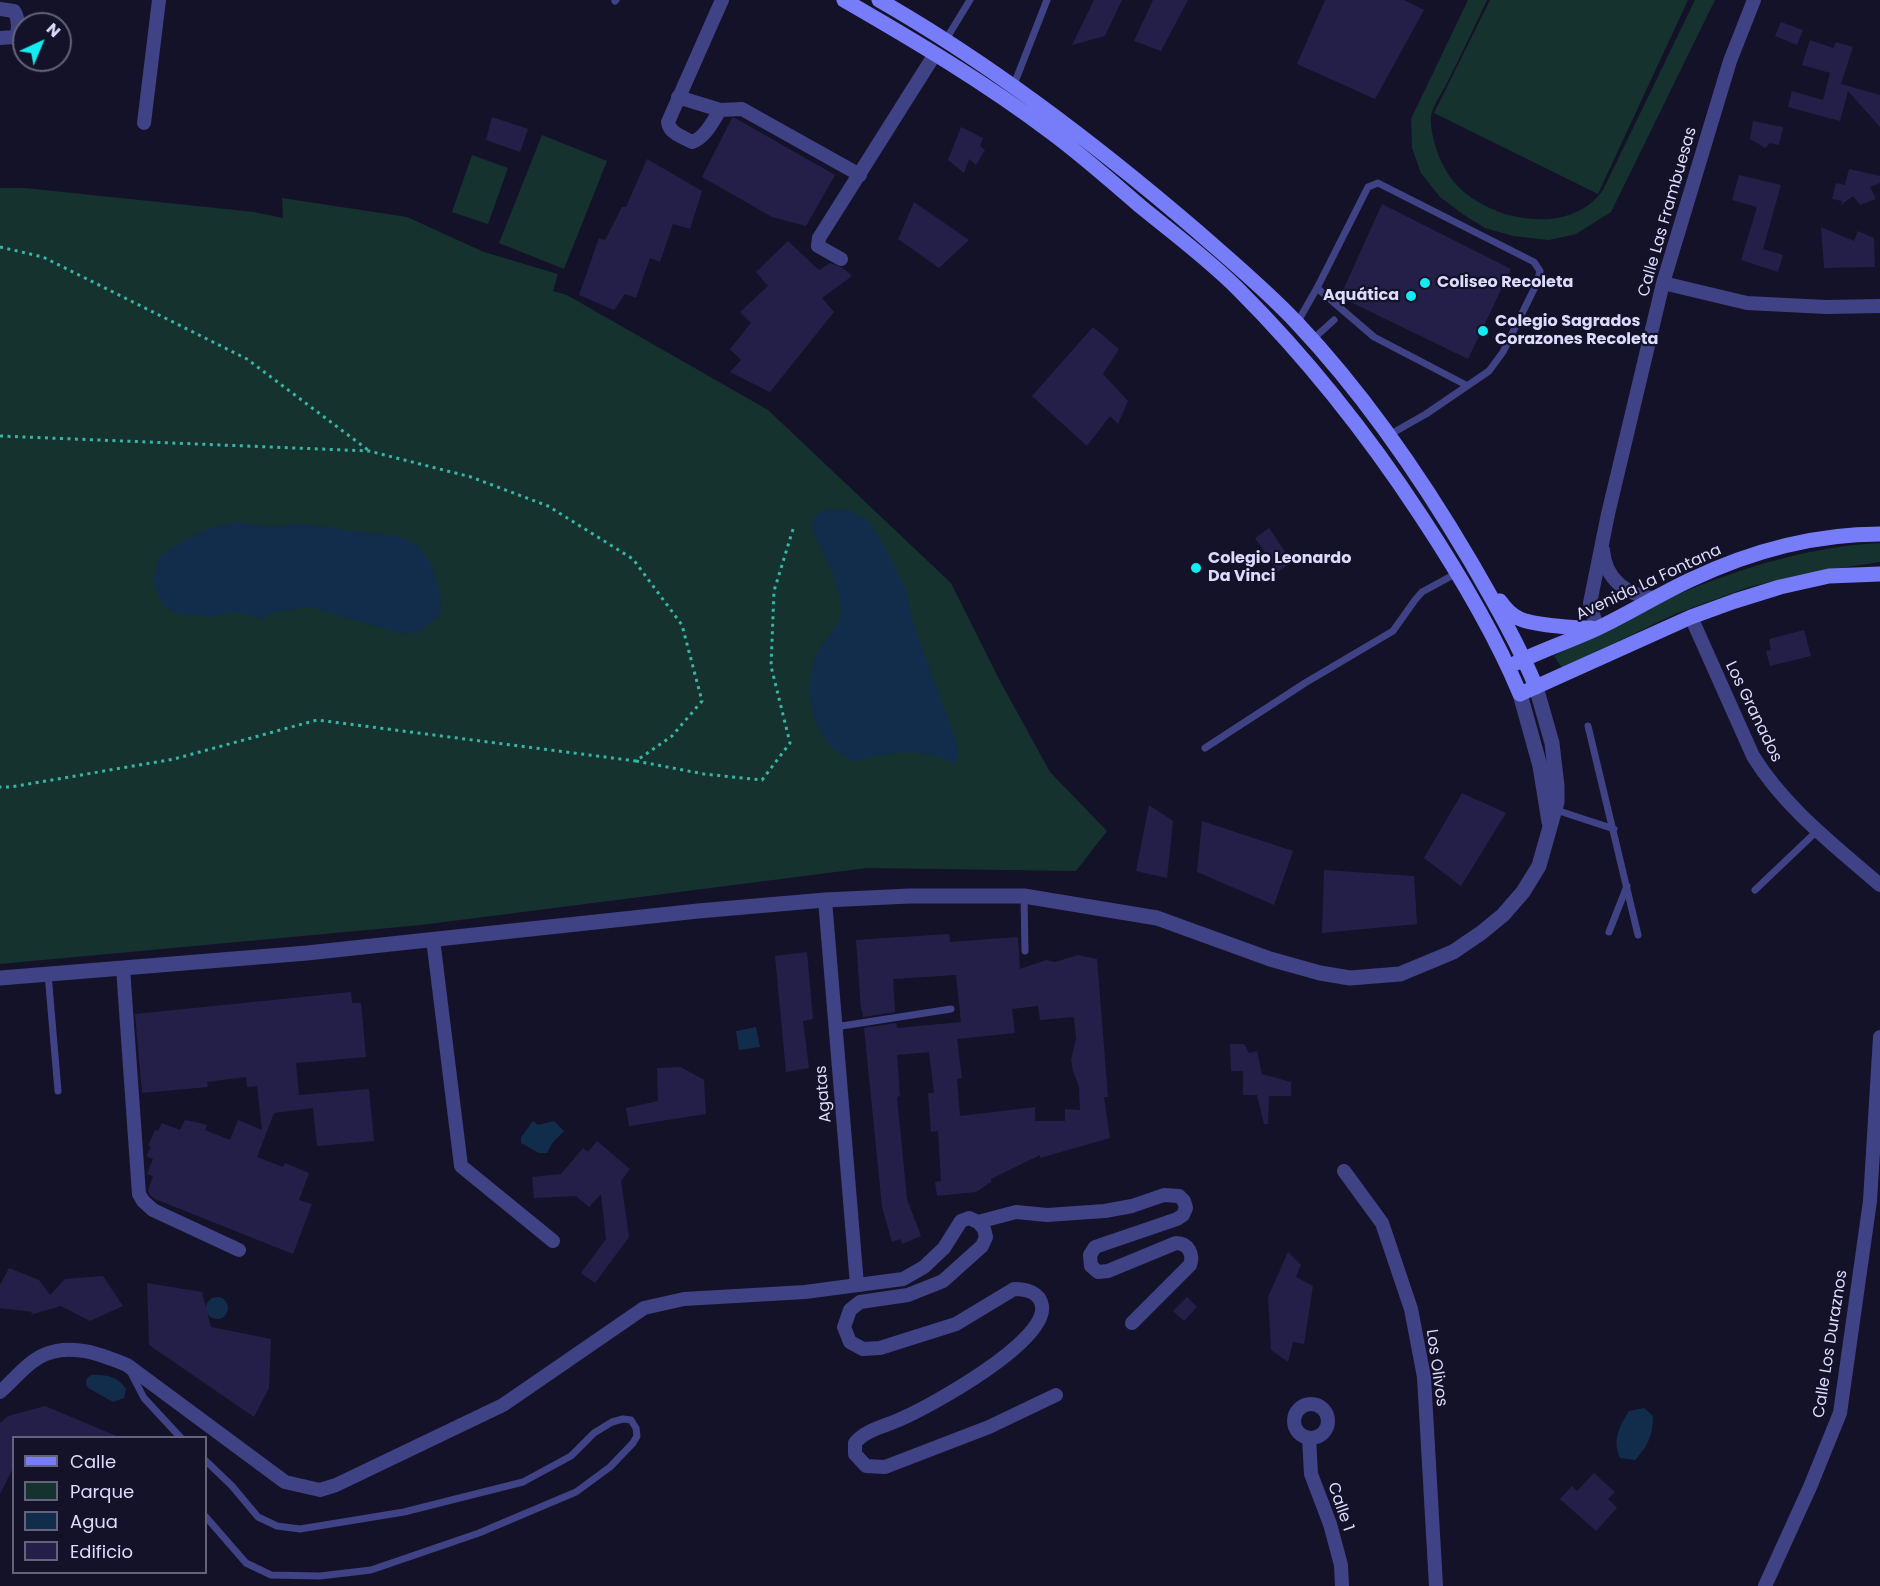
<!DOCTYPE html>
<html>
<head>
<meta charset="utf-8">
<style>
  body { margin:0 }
  #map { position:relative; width:1880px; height:1586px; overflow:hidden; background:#141228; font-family:Poppins,sans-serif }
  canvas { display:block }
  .legend { position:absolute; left:12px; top:1436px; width:195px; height:138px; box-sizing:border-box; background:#141228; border:2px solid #64627d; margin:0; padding:8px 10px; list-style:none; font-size:18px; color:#dddbfd }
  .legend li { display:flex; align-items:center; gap:12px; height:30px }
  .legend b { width:30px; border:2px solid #64627d }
  .north { position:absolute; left:12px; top:12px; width:60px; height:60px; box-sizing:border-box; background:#141228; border:2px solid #64627d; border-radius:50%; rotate:44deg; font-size:16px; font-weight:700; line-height:24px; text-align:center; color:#dddbfd }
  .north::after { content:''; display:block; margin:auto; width:21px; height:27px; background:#12ecf2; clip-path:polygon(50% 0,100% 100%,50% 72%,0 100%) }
</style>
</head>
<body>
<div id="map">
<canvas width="1880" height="1586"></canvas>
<ul class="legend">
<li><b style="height:8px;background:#777df8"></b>Calle</li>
<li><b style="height:16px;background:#15322f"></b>Parque</li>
<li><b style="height:16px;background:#122c4c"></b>Agua</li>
<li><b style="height:16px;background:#241f48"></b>Edificio</li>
</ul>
<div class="north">N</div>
</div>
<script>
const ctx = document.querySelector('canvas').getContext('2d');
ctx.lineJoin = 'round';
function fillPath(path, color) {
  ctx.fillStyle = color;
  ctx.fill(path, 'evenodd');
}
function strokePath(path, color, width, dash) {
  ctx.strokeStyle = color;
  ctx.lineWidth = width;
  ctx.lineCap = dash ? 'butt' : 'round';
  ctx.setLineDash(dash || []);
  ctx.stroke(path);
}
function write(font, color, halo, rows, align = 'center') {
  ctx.font = font + ' Poppins,sans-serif';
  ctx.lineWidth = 4.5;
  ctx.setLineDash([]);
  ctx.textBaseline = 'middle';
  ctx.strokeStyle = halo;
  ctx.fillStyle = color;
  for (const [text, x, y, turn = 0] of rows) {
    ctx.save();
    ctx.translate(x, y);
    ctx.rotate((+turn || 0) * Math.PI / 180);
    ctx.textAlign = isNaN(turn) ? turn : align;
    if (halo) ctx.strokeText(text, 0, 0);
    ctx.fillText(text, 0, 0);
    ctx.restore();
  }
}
const green = new Path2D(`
  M1468,0H1487C1474,28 1461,55 1447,83C1442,93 1433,105 1431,116C1430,126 1433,138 1436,148C1439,158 1444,168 1450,177C1482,221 1569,239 1603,190L1695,0H1715L1611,212L1576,234L1549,240L1513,236L1485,228L1464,215L1440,197L1421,173L1412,148L1411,119Z
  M1490,0H1688L1598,194L1434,113Z
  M542,135L607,161L564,269L499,243Z
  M472,155L508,168L488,224L452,212Z
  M0,188H25L254,212L283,218L282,198L407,217L484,252L558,274L553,291L567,295L768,410L951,583L1001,683L1050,772L1107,831L1076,871L867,868L421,925L0,964Z
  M1880,543V562L1820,571L1749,587L1675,614L1562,668L1554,656C1596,635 1637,611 1681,593C1744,567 1812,546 1880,543Z`);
const water = new Path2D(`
  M827,509L849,510L868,520L886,549L907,591L912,620L958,746L956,765C926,746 886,752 854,762C845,756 835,751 828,743C808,718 804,679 818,651C826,637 842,626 841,608C840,595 835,580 830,568C824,552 809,534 813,517Z
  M237,522L270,527L302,524L401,537L419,546L431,564L440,591L441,614L419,632L400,633L310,607L274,612L263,619L236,612L208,617L180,614L164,607L153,582L159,557L186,539L211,528Z
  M756,1027L760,1047L739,1050L736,1031Z
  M533,1121L538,1125L554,1121L564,1131L553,1142L547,1153H539L521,1143V1137Z
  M206 1308a11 11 0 1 1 22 0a11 11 0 1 1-22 0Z
  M91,1375C104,1374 118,1376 126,1389L124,1398L113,1402L88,1388L86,1384L87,1378Z
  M1644,1408L1653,1416C1653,1435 1648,1446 1635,1460L1620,1458C1612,1440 1619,1427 1629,1411Z`);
const building = new Path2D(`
  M1094,0H1122L1105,36L1072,45Z
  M1153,0H1188L1161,51L1134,41Z
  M1325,0H1404L1424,10L1375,99L1297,64Z
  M1781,22L1803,30L1797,45L1775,36Z
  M1810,40L1833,48L1836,42L1853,47L1841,84L1880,95V127L1848,91L1840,121L1788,107L1792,91L1823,100L1830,73L1802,65Z
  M492,117L528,129L520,152L486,140Z
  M732,118H735L835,175L806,226L772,217L702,177Z
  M1753,121L1783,127L1779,145L1770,143L1765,148L1750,139Z
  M961,127L983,138L980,146L985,150L976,165L969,159L964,173L948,160Z
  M647,159L702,191L690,229L673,224L660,262L650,258L636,298L625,294L614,310L579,295L599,238L605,240L622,207H626Z
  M1849,169L1880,176V183L1870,187L1876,199L1860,205L1853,196L1841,205L1842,201L1832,199L1836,183L1845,185Z
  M1739,175L1781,185L1763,249L1783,255L1778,272L1741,260L1757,207L1732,200Z
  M914,202L969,240L939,268L898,239Z
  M1382,204L1511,269L1468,359L1340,297Z
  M1821,227L1854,241L1858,231L1874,238L1875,267L1824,268Z
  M788,241L819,270L830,263L843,268L852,276L822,298L834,312L770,392L730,372L741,360L730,349L751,323L740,312L768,286L756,272Z
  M1093,327L1119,349L1103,374L1128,401L1118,424L1110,416L1087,446L1032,396Z
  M1269,528L1292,562L1278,572L1255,538Z
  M1804,630L1811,656L1770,666L1766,651L1771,650L1769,639Z
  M1462,793L1506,813L1461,886L1424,858Z
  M1149,805L1173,821L1167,878L1136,871Z
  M1202,821L1293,851L1274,905L1197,872Z
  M1324,870L1414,876L1417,924L1322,933Z
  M949,934L950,942L1018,937L1020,969L1046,960L1055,962L1078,955L1097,959L1108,1097H1104L1110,1138L1040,1158V1155L991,1179V1182L976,1192L937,1196L935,1182L941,1181L938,1131L931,1132L928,1093H934L929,1052L897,1055L900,1096L897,1097L907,1199L921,1236L902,1244L900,1239L892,1242L882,1207L864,1028L896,1023L897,1028L961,1022L956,975L893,979L895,1012L863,1017L862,1009L861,1010L856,940ZM1038,1006L1040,1020L1074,1017L1076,1039L1071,1060L1073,1071L1079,1087L1080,1110L1065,1109V1121H1035V1107L960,1116L957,1079L962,1078L957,1039L1015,1033L1012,1009Z
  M807,952L813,1019L803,1021L809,1068L786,1072L775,956Z
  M351,992L352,1003H361L366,1057L296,1063L299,1095L369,1089L374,1141L317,1146L313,1108L274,1113L257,1157L283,1167L285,1163L309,1173L299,1200L312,1204L293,1254L155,1199L150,1195L148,1191L153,1176L147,1174L153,1159L146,1156L151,1147L148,1146L155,1130L158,1131L162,1123L180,1130L185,1120L195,1122L207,1125L205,1130L230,1140L238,1120L262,1130L257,1086L247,1087L246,1077L207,1082L208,1087L142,1093L135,1014Z
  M1230,1044H1244L1249,1053L1257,1051L1262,1074L1291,1082V1096H1269L1268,1124H1264L1257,1095H1243V1071H1231Z
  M681,1067L704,1080L706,1114L629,1126L626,1108L658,1101L657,1068Z
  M597,1141L630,1169L621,1181L629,1237L595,1283L581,1273L606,1239L601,1194L589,1207L576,1196L534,1198L532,1177L561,1174L583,1148L588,1152Z
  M1288,1252L1301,1265L1296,1277L1313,1286L1304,1344L1293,1342L1288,1362L1271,1350L1268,1297Z
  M9,1268L39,1280L50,1295L65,1279L103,1276L123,1306L90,1321L61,1306L30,1315L33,1312L0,1308V1285Z
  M147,1283L202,1292L211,1327L271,1339L269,1388L254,1417L149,1345Z
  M1187,1297L1197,1307L1184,1321L1173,1311Z
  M45,1406L119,1437H14V1466L0,1494V1423L8,1416Z
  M1594,1473L1615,1492L1608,1499L1617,1508L1596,1531L1560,1499L1572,1486L1577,1491Z`);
const path = new Path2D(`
  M0,247L43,257L247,359L368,450
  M0,436L369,451L471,477L548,506L633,559L682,625L702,701L672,736L636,761L317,720L174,759L11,787H0
  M636,761L704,774L762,780L790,743L771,666L774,591L794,526`);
const service = new Path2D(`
  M615,1L616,0
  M945,41L970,0
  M1013,87L1047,0
  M1317,288L1374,337L1466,385
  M1297,323L1317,288L1368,187L1378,183L1534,262L1540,271L1537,283L1503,352L1489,371L1426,414L1389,435
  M1312,340L1334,320
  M1588,726L1638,935
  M1205,748L1305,683L1393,631L1415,600L1422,592L1457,573
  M1553,809L1614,829
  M1755,890L1817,831
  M1024,896L1025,951
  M1609,932L1627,886
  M48,974L58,1091
  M835,1027L951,1009
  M131,1373L144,1398L181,1438
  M206,1461L232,1486L258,1517L277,1526L300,1529L404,1512L523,1482L571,1456L594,1433L612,1422L623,1419L631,1420L636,1428L637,1436L633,1443L610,1467L576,1492L479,1533L371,1570L320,1576L271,1575L246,1563L206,1517`);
const minor = new Path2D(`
  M0,9L14,11C18,17 20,30 15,37L0,38
  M678,97L720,110L742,109L860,175
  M720,110C713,121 705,138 692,142C683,137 669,133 668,122L722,0
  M144,123L159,0
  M841,259L818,246L819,238L935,54
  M1663,283L1747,303L1826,307L1880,306
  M1603,550C1605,580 1628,596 1655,598
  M1691,617L1753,756C1785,808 1834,845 1880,885
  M1597,628L1590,603L1608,514L1663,283L1730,61L1754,0
  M825,900L857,1285
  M433,939L461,1166L553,1241
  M123,968L139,1194L143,1201L153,1210L239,1250
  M1344,1171L1382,1223L1411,1309L1424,1377L1436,1586
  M978,1222L1016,1212L1047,1215L1105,1211L1132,1206L1164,1195L1179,1196L1184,1201L1186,1208L1183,1215L1177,1219L1095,1247L1090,1255L1091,1266L1098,1272L1108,1271L1176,1243C1188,1243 1194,1254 1190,1265L1132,1323
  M0,1392C14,1380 28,1361 46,1354C73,1343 102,1355 127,1365L285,1482L320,1490L336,1485L503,1405L644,1308L684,1299L805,1292L903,1279L924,1267L944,1248L961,1221L969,1218L978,1222L984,1229L986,1237L982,1246L943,1281L908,1295L860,1302L850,1310L844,1327L850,1342L863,1349L880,1348L956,1324L1014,1289C1026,1289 1040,1292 1042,1306C1047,1342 932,1405 903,1418C887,1426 866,1429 855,1443V1454L866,1466L885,1467L989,1427L1056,1395
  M1294 1421a17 17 0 1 1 34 0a17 17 0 1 1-34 0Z
  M1309,1438L1311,1474L1330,1524L1341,1565L1342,1586
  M1765,1586L1810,1487L1840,1413L1870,1201L1880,1037`);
const tertiary = new Path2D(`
  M1520,694L1540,766L1549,822
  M0,978L307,953L698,911L825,900L910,896H1024L1157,918L1270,959L1320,973L1350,978L1400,974L1453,952L1481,933L1503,915L1523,892L1539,866L1557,802V786L1552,743L1536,687`);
const secondary = new Path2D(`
  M844,0C915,41 986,83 1052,133C1083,156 1111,181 1140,206C1173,233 1208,259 1238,289C1307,358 1368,435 1421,516C1458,572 1494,632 1520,694L1691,617L1735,601L1780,587L1829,576L1880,574
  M879,0C993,65 1098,146 1197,231C1231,261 1266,290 1297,323C1365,395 1421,477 1471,562C1494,602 1518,643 1536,687
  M1500,601C1505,608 1510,614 1518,618C1531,625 1574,628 1591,628
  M1516,663C1542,650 1570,641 1596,629C1628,614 1658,595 1690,580C1749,552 1815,534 1880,534`);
const markers = [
  [1425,283,6,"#12ecf2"],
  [1411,296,6,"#12ecf2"],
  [1483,331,6,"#12ecf2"],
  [1196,568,6,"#12ecf2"]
];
const streetNames = [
  ["Calle Las Frambuesas",1668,212,-74],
  ["Avenida La Fontana",1649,583,-25],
  ["Los Granados",1753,712,64],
  ["Agatas",824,1094,-95],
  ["Calle Los Duraznos",1831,1344,-81],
  ["Los Olivos",1436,1368,82],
  ["Calle 1",1340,1507,71]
];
const poiNames = [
  ["Coliseo Recoleta",1437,283],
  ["Aquática",1399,296,"right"],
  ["Colegio Sagrados",1495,322],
  ["Corazones Recoleta",1495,340],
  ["Colegio Leonardo",1208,559],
  ["Da Vinci",1208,577]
];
fillPath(green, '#15322f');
fillPath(water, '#122c4c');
fillPath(building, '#241f48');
strokePath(path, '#37b5a5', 3, [3, 4.5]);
strokePath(service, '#3f4285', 7);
strokePath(minor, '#3f4285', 14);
strokePath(tertiary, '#3f4285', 15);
strokePath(secondary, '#777df8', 15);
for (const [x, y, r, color] of markers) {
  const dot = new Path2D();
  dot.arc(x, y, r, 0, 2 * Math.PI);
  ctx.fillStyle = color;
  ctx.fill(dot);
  strokePath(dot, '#141228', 2);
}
write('16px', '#dddbfd', '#141228', streetNames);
write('bold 16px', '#dddbfd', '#141228', poiNames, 'left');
</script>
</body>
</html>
